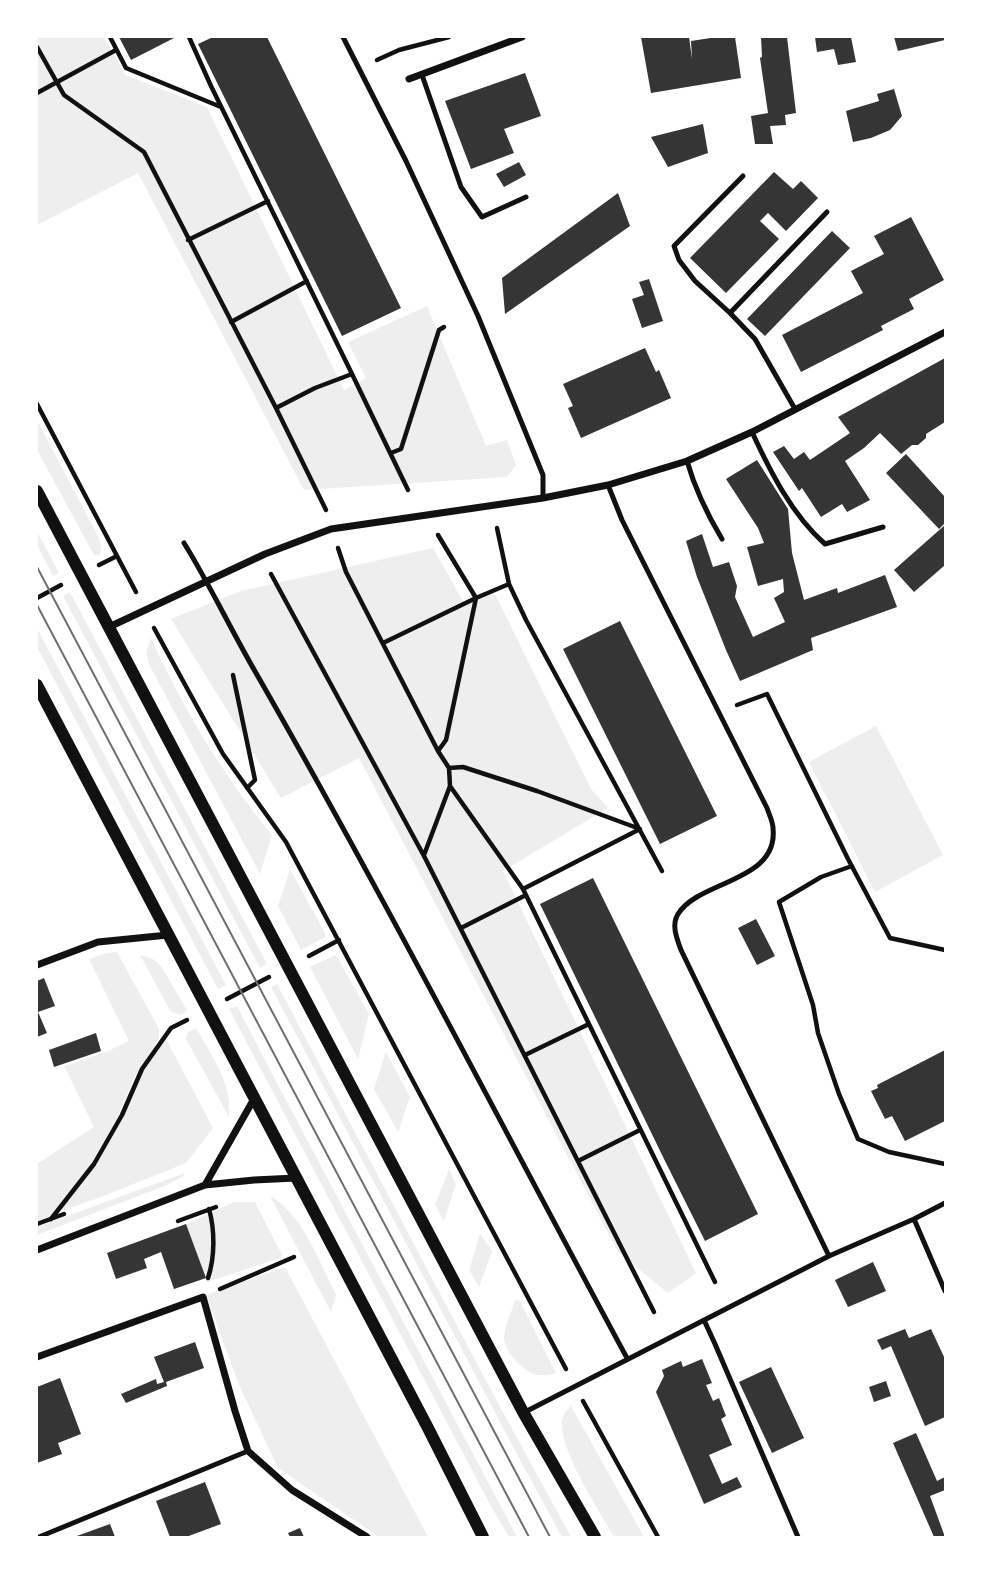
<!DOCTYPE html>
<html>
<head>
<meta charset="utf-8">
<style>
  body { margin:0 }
  #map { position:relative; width:982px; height:1574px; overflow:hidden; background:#fff; font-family:"Public Sans",sans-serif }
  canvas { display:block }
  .frame { position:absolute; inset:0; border:38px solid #fff; pointer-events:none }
</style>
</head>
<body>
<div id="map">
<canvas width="982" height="1574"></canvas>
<div class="frame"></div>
</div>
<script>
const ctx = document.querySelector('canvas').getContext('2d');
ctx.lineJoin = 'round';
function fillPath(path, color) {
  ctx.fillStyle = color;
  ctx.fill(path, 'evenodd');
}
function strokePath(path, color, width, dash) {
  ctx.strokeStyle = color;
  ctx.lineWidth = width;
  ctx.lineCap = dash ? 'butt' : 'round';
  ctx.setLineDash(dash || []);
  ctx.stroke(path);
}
const green = new Path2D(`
  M37,37H104L125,75L207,107L344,390L366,378L348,342L427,306L486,446L507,440L516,465L507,477L304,490L138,173L37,225Z
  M37,420L100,540L101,550L99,555H94L37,450Z
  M37,531L59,573L53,576L37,545Z
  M433,548L464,603L495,594L591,789L608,808L503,871L696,1273L668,1293L618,1252L359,758L281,798L171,619L241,591Z
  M70,592L267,964L260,968L63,596Z
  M37,628L226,985L218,989L37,647Z
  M151,638C183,709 223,775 272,835L260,874L150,666L146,653Z
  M876,726L943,855L875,892L809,762Z
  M290,869L325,933V937L301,950L278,906Z
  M117,952L159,1029V1038L155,1047L137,1072L118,1116L90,1166L49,1217L37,1222V1164L94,1127L64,1066L106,1052L129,1041L89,959L104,954Z
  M140,955L153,959L161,966L187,1010L181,1015L171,1012Z
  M335,955L339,960L369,1014L358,1059L310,967Z
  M277,984L484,1377L571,1537H562L520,1460L271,987Z
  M237,1006L267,1064L517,1537H509L493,1510L229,1009Z
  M196,1028C211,1055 233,1084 229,1117L186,1039L188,1032Z
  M166,1039L213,1128L186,1163L101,1197L64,1210L61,1208L109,1141L144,1066Z
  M386,1052L410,1097L398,1132L374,1089Z
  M449,1169L456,1184L444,1221L435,1205Z
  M185,1173L183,1176L167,1185L37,1235V1227Z
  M270,1196C302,1213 320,1263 336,1295L331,1312Z
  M234,1202H255L283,1257L207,1282L186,1224Z
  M480,1234L492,1251L479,1287L469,1270Z
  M285,1267L428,1537H379L278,1468L239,1385L206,1295Z
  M515,1300L520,1301L556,1373C548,1375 542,1376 534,1374C522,1370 504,1351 504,1337C505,1325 512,1311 515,1300Z
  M571,1406L644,1537H614C601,1513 551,1439 564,1414C566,1411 569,1409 571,1406Z`);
const building = new Path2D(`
  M119,37H176L131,60Z
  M213,37H267L401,308L342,336L198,44Z
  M641,37H689L692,59L691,41L717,37H735L741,78L651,93Z
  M761,37H787L796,113L785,115L786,125L770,126L773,144H755L751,116L768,113L760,58L762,57Z
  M815,37H851L856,62L838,65L834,49L817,52Z
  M894,37H945V40L898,51Z
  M525,73L541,116L504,129L514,153L471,169L445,101Z
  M894,89L902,116L890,130L871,138L853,142L846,111L879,101L877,94Z
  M703,124L708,153L668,167L651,137Z
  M519,162L526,175L504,187L496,174Z
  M774,172L793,189L801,181L818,198L786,231L768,213L760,221L779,239L726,293L690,258Z
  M618,193L630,226L505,314L502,278Z
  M911,217L944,280L909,299L914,309L881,326L883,330L801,372L782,335L863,293L851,271L884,254L874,236Z
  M832,231L850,248L765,336L747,319Z
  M649,279L663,321L642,328L632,299L644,295L639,282Z
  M645,348L656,372L659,370L671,398L581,438L568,408L573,406L563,384Z
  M945,358V422L926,434V438L918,445H912L901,454L880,433L864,448L845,461L870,500L847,512L842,504L821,517L802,488L799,491L773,452L784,446L794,459L804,452L810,460L850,433L838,417Z
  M906,454L945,497V523L939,529L886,473Z
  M757,460L788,509L792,553L804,600L837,588L838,593L885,575L897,607L811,638L813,650L740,681L726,650L697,577L686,541L702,534L713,567L729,562L737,586L735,597L753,637L785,622L774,598L784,592L783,579L758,586L747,547L764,543L758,528L726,479Z
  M945,525V565L914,592L894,570Z
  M620,621L717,816L660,844L563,649Z
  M593,878L758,1214L705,1241L665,1161L540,904Z
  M756,919L775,956L757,965L738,928Z
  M44,978L55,1006L38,1012L47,1033L37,1037V981Z
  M96,1033L101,1051L54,1067L49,1050Z
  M945,1050V1121L905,1141L892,1116L885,1119L871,1091L878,1088L877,1085Z
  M186,1224L206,1278L174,1289L161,1252L144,1259L147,1268L116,1279L107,1253Z
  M873,1262L886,1291L848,1307L835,1280Z
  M905,1329L909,1338L931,1329L945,1359V1417L925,1426L891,1346L882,1350L877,1340Z
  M195,1342L204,1368L166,1382L167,1386L126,1403L121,1394L156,1379L157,1384L164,1382L154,1357Z
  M702,1359L712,1383L706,1385L713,1401L719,1398L726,1416L721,1419L732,1445L709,1455L722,1484L737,1477L742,1487L704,1504L656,1392L664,1376L662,1370L681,1361L683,1367Z
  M771,1367L804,1438L772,1453L739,1382Z
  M60,1378L81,1434L58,1443L62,1454L37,1463V1387Z
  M886,1381L891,1396L874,1402L869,1387Z
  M916,1433L937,1481L945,1477V1490L930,1496L945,1537H934L893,1443Z
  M205,1482L221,1524L186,1537H170L156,1501Z
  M110,1524L115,1537H74Z
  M300,1528L304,1537H290L288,1533Z`);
const path = new Path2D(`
  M110,37L126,68L221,107
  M189,37L211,86L352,374L315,388L276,408
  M37,47L64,95L144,152L276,408L326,510
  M377,60L399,50L449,37
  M37,93L116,50
  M188,240L268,201
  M231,322L307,281
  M352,374L408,490
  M37,404L136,592
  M391,453L401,449L439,330L444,327
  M338,548L346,572L438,751L446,740L476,598L438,535
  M99,565L117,556
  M271,574L424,856L654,1312
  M509,584L526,620L662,871
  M37,598L61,585
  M154,628L223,754L286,842L566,1369
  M383,643L476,598L509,584L497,528
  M233,675L255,780L247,788
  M737,705L767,694L848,859L890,938L945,950
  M438,751L449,768L463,767L537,791L640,829L523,889L715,1282
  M449,768L450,786L523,889
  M424,855L450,786
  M852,866L821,877L779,902L813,1005L818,1033L839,1094L858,1139L889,1152L945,1164
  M461,928L526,895
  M309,956L339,940
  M227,999L269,977
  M525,1055L589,1024
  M578,1161L640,1130
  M51,1219L94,1164L122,1115L142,1069L171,1028L187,1020
  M178,1221L216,1207
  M37,1224L64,1214
  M208,1278C215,1257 215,1230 209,1209
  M220,1289L294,1257
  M583,1401L658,1537`);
const service = new Path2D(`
  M343,37L406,161L478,316L543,475V498
  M422,75L461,187L482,217L526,197
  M743,176L674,246L679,260L695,281L730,313L755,339L795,409
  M730,313L827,212
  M752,432C770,471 792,515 825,544L883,527
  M687,461C695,489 707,514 722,539
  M608,485L622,520L767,808C769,814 773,822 773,828C779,882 699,880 678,914C671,925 677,939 681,950L829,1256
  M184,543C210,585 231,630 256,673C385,898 504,1130 627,1358
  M914,1219L945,1291
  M704,1320L715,1344L798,1537
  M525,1412L829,1256L914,1219L945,1203
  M39,1537L248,1451`);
const minor = new Path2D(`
  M409,79L522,37
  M109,627L265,554L331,529L543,498L608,485L687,461L752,432L945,332
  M37,965L98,942L168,935
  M205,1185L255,1097
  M37,1250L205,1185L254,1180L296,1178
  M37,1357L203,1297L235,1411L248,1451L292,1490L367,1537`);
const tertiary = new Path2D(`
  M37,491L523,1412L595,1537
  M37,685L428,1428L483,1537`);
const tram = new Path2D(`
  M37,567L550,1537
  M37,605L529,1537`);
fillPath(green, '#eee');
fillPath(building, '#353535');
strokePath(path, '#111', 4.5);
strokePath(service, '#111', 5);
strokePath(minor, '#111', 7);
strokePath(tertiary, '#111', 12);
strokePath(tram, '#707070', 2);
</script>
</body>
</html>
